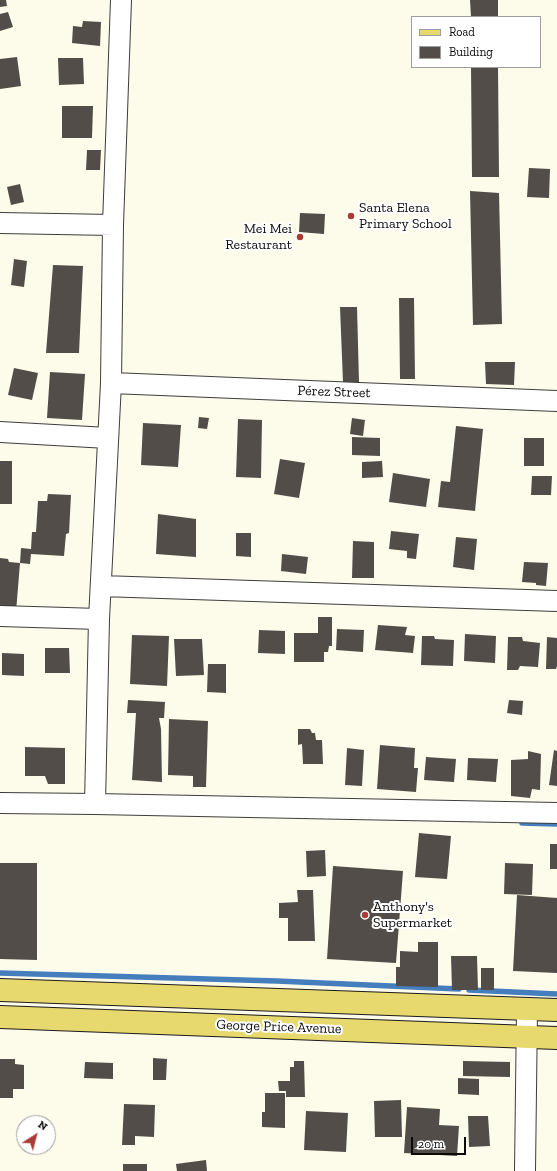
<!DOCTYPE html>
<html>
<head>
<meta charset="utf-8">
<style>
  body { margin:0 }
  #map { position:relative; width:557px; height:1171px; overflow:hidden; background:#fdfbea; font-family:"Zilla Slab",serif }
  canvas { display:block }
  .legend { position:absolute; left:411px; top:16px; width:130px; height:52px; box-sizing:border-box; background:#fff; border:1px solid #9d9d9d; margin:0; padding:5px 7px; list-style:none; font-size:12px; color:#0a0a0a }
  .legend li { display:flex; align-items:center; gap:8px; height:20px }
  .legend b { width:20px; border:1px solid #9d9d9d }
  .north { position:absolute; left:16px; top:1115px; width:40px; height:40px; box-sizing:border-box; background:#fff; border:1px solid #9d9d9d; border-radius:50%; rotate:36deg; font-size:11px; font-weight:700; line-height:16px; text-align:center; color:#0a0a0a }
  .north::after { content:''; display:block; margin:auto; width:14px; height:18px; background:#a93c34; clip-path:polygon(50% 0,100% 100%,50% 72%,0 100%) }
  .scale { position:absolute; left:411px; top:1137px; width:55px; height:18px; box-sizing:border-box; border:2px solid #0a0a0a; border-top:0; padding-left:5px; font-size:12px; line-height:14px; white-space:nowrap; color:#0a0a0a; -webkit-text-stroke:3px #fff; paint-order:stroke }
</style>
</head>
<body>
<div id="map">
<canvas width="557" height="1171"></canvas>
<ul class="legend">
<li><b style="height:5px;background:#e8d96f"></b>Road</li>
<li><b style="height:11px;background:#524d48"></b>Building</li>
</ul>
<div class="north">N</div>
<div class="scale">20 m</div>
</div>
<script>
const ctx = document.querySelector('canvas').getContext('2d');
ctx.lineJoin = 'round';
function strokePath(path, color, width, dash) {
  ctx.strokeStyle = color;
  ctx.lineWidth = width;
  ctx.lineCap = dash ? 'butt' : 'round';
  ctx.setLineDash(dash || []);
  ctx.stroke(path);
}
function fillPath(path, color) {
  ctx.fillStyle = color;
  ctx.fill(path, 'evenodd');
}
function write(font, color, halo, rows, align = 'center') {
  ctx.font = font + ' "Zilla Slab",serif';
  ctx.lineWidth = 4;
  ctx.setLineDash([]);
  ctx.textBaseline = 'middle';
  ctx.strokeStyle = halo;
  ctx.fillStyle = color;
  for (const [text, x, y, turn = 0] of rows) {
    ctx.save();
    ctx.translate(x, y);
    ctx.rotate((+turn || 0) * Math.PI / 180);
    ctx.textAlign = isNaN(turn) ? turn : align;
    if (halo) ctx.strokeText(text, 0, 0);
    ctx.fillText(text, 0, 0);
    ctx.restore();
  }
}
const stream = new Path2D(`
  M522,823L557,824
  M0,973L277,981L459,989
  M469,990L557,994`);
const building = new Path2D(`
  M0,0H6L7,6L0,7Z
  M470,0H498V17H471Z
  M8,12L13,27L0,31V14Z
  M83,21L101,22L100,46L72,43L73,26L82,27Z
  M17,57L21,86L0,89V59Z
  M58,58H83L84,84L59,85Z
  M471,67H498L499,177H472Z
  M62,106H93L92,138H62Z
  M87,150H101L100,170H86Z
  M529,168L550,169L549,198L527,197Z
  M20,184L24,202L11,205L7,187Z
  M470,191L499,193L502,324L473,325Z
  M300,213L325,214L324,234L299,232Z
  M14,259L27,261L24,287L11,285Z
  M53,265L83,266L79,353H46Z
  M399,298H414L415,379H400Z
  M340,307H357L359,382H343Z
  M485,362H515L514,385L486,384Z
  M14,368L38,373L32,400L8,395Z
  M50,372L85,374L82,420L47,418Z
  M199,417L209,418L207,429L198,428Z
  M352,418L365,420L363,436L350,434Z
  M238,419L262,420L261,478L236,477Z
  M143,423L181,425L178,467L141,465Z
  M456,426L483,429L475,511L438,507L441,481L450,482Z
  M352,437L380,438V456L352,455Z
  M524,438H544V466H524Z
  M280,459L305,463L299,498L274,494Z
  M0,461H12V504H0Z
  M382,461L383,477L362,478V462Z
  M393,473L430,479L426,507L389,502Z
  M532,476H552L551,495H531Z
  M48,494L71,495L69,533L66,534L64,556L31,554L30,564L20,563L16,612L0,611V558L8,559L9,562L20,563L21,548L31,549L32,532H36L38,501H47Z
  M158,514L196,519V557L156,554Z
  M391,531L419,534L416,559L407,558V551L389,549Z
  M236,533H251V557L236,556Z
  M456,537L477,539L474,570L453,567Z
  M353,541L374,542V578H352Z
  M282,554L308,557L306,574L281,571Z
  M524,562L548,563L546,586L536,585V583L522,582Z
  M318,617H332V646H329L328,652H324V662H294V633H318Z
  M378,625L407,627L405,635L415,636L413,653L375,650Z
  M337,629L364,630L363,652L336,650Z
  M259,630L285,631V654L258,653Z
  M465,634L496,636L495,663L464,661Z
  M132,635L169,636L167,686L130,684Z
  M422,636H434L435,639L454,640L453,666L421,665Z
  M508,637H522L523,641L540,643L538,667L520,666L518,670H507Z
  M547,637L557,638V666L556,669H546Z
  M174,639H202L204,675L176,676Z
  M45,648H69L70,673H45Z
  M2,653L24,654V676L2,675Z
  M208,664H226V693L207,692Z
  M128,700L165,702L164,718H159L161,729L162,782L132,780L136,713H127Z
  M509,700L523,701L522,715L507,713Z
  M169,719L208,721L206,787H193V776L168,775Z
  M298,729H310L312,733H315L316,740H322L323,764H303L302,744L298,745Z
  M380,745L415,748L414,768H418L416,792L377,789Z
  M25,747L65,748V784H48L45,776H25Z
  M347,748L364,750L362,786L345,785Z
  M554,750L557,751V786L549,785Z
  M528,751L541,754L540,790L532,789L530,798L511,796V760L528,759Z
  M426,757L456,759L454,782L424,780Z
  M468,758L498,759L496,782L467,780Z
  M419,833L451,836L447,879L415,877Z
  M550,844H557V869H550Z
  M325,850L326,876L307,877L306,851Z
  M0,863H37V960L0,959Z
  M505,863L533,864L532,895L504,894Z
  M333,866L403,871L396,963L327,959Z
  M297,890H313L315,941H288V918H279V903L298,902Z
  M517,895L557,898V973L513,971Z
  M418,942H438V987L396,986V967H400V951L418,952Z
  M451,956H477L478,990H452Z
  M481,968H494V990H481Z
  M153,1058L167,1059L166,1080H153Z
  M0,1059H15V1064L24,1065V1089H13V1098H0Z
  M294,1061H304L305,1097H286V1091H279L278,1081H290V1067H294Z
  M463,1061L510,1062V1077L463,1076Z
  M85,1062L113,1063V1079L84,1078Z
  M458,1078L479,1079V1095L458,1094Z
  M265,1093H285V1128L262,1127V1112H265Z
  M401,1100L402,1137H375L374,1101Z
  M124,1104L155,1105L154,1137L135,1136V1145H122Z
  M407,1107L440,1109L439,1125L459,1126L457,1156L404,1153Z
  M306,1111L348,1113L346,1152L304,1150Z
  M468,1116H488L490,1146L469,1147Z
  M206,1160L207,1171H177L176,1164Z
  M123,1164H147V1171H123Z`);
const minor = new Path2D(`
  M0,223L113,225
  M111,383L557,401
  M0,432L108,438
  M101,586L557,601
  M0,616L99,619
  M0,803L95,804L557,813
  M95,804L99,619L111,383L113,225L121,0
  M525,1171L527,1009`);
const major = new Path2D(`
  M0,990L557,1010
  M0,1017L557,1038`);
const markers = [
  [351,216,4,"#a93c34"],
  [300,237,4,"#a93c34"],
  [365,915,4,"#a93c34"]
];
const poiNames = [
  ["Santa Elena",359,208],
  ["Primary School",359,224],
  ["Mei Mei",292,229,"right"],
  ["Restaurant",292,245,"right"],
  ["Anthony's",373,907],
  ["Supermarket",373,923]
];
const streetNames = [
  ["Pérez Street",334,392,2],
  ["George Price Avenue",279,1027,2]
];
strokePath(stream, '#457ebc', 5.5);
fillPath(building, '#524d48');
strokePath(minor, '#3d3d3d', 22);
strokePath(major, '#1b1b1b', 24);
strokePath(minor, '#fff', 20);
strokePath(major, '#e8d96f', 22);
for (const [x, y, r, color] of markers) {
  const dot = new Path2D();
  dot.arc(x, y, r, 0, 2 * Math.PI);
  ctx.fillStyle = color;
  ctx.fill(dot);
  strokePath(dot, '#fff', 1.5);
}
write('14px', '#0a0a0a', '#fff', poiNames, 'left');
write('14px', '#0a0a0a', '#fff', streetNames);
</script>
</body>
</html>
